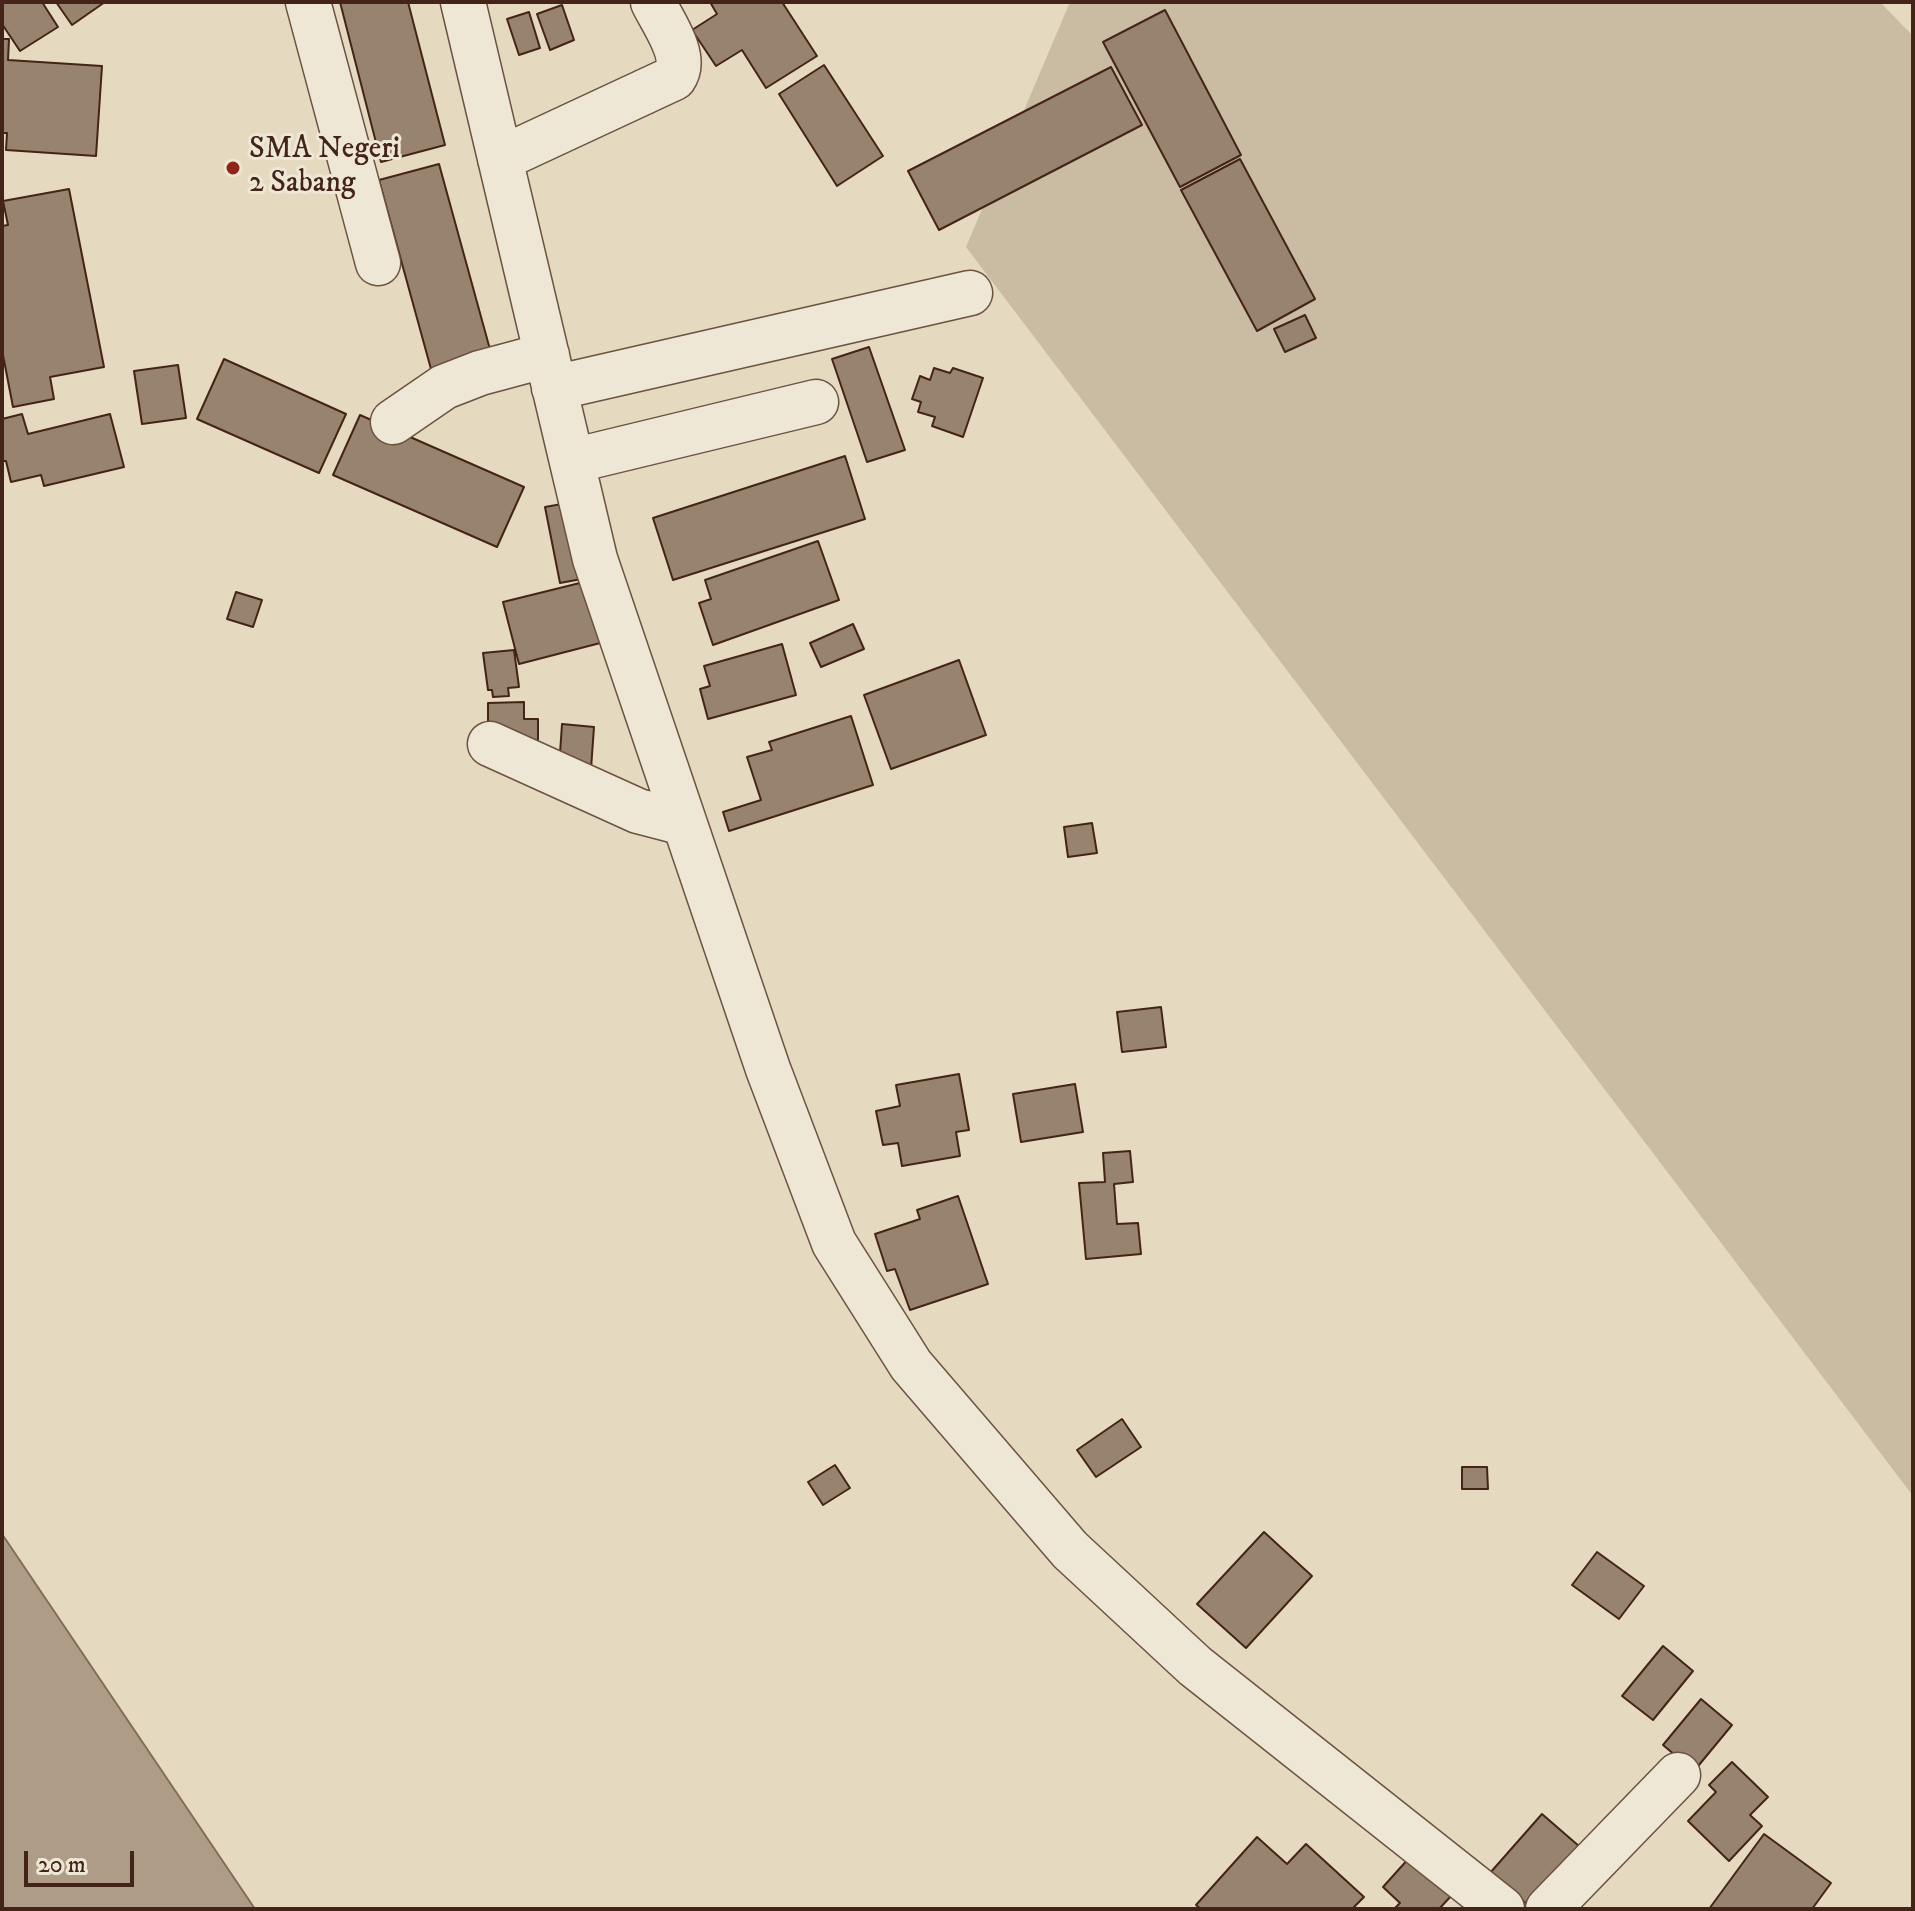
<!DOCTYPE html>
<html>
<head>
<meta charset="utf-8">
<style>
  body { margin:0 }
  #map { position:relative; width:1915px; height:1911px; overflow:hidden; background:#e5dabf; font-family:"IM FELL DW Pica",serif }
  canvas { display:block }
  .frame { position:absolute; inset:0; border:4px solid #442419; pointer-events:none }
  .scale { position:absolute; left:24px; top:1851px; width:110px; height:36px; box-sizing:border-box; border:4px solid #442419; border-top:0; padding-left:10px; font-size:24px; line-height:28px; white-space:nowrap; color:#442419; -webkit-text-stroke:6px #eee7d5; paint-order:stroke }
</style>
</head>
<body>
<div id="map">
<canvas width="1915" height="1911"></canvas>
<div class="frame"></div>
<div class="scale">20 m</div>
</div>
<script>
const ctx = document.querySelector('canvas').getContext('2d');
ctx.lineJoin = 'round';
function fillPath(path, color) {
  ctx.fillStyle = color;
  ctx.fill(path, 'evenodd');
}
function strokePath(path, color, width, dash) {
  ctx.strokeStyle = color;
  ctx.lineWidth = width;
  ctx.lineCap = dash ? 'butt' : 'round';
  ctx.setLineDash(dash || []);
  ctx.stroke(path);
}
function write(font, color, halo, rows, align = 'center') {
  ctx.font = font + ' "IM FELL DW Pica",serif';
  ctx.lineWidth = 6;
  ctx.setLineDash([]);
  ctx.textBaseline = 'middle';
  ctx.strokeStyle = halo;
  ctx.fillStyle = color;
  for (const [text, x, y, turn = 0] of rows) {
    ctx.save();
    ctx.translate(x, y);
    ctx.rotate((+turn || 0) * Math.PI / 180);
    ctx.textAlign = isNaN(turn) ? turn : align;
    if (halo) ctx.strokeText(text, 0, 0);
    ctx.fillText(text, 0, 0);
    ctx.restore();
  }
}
const green = new Path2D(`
  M1070,2H1880L1913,36V1496L966,247Z`);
const water = new Path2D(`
  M2,1534L255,1909H2Z`);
const building = new Path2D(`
  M2,2H42L58,27L20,51L2,24Z
  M56,2H105L72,25Z
  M340,2H408L445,145L381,162Z
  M710,2H782L817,56L766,88L742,50L716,66L692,30L717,14Z
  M562,5L574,40L550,50L537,14Z
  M1165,10L1241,155L1180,187L1103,42Z
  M529,12L540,48L519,55L507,19Z
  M2,39H9L8,60L102,66L96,156L6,150L7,133H2Z
  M824,65L883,156L837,186L779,94Z
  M1111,67L1142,125L939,230L908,171Z
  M1240,159L1315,299L1257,331L1181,190Z
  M439,164L494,364L434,380L379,180Z
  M69,189L104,367L50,377L54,399L13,407L2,350V226L8,225L3,201Z
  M1305,315L1316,338L1285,352L1274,329Z
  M869,347L905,450L867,462L832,359Z
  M224,359L346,414L319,473L197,419Z
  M178,365L186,418L142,424L134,371Z
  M934,368L950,373L953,368L983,378L963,437L932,426L935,417L918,412L921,402L912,399L920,376L930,380Z
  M22,414L28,434L110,414L124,467L44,486L41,475L11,482L6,461H2V419Z
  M360,415L524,487L497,547L333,475Z
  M845,456L865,519L673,580L653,518Z
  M573,502L587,578L560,583L545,507Z
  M818,541L839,600L713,645L699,603L711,599L705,580Z
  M592,580L608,641L519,664L503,602Z
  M236,592L262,600L253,627L227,619Z
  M853,624L864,649L821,667L810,643Z
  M782,644L796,695L708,719L700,689L710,686L704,666Z
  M514,650L519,687L508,688L509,696L493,697L492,690H488L483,653Z
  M959,660L986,735L891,769L864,695Z
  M524,702V719H538V741L488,742V703Z
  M851,716L873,785L729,831L723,812L761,800L747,757L772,750L769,742Z
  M562,724L594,727L591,769L559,768Z
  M1092,823L1097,853L1068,857L1064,827Z
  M1161,1007L1166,1047L1122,1052L1117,1012Z
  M959,1074L969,1130L956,1132L960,1156L902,1166L898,1143L883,1145L876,1111L900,1106L896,1085Z
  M1075,1084L1083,1132L1021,1142L1013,1094Z
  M1130,1151L1133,1182L1114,1184L1117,1224L1138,1223L1141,1254L1086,1259L1079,1183L1105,1182L1103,1153Z
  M958,1196L988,1284L910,1310L895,1269L887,1271L875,1234L920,1219L917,1210Z
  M1122,1419L1141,1447L1096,1477L1077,1450Z
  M835,1465L850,1488L823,1505L808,1482Z
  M1462,1467H1487L1488,1489H1462Z
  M1264,1532L1312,1576L1246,1648L1197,1604Z
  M1597,1552L1644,1586L1619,1619L1572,1585Z
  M1663,1646L1693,1671L1653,1720L1622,1696Z
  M1701,1699L1732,1725L1694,1771L1663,1745Z
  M1732,1762L1768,1797L1750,1815L1762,1826L1729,1861L1688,1821L1716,1792L1709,1785Z
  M1542,1814L1580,1847L1528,1905L1490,1873Z
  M1764,1834L1831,1883L1812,1909H1709Z
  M1257,1837L1287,1864L1306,1844L1364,1897L1352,1909H1201L1196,1905Z
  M1410,1857L1452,1895L1439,1909H1394L1400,1903L1383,1887Z`);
const minor = new Path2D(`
  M308,2L378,263
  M463,2L595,559L768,1069L834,1243L911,1365L1070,1550L1195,1666L1502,1909
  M500,159L674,78C689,57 663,23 653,2
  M554,388L970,293
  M393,422L444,387L480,373L547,355
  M572,461L816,402
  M490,744L638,811L684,823
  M1548,1909L1678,1775`);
const markers = [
  [233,168,8,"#8f2418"]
];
const poiNames = [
  ["SMA Negeri",249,151],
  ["2 Sabang",249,185]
];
fillPath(green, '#cabba3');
fillPath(water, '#ae9c87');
strokePath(water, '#846c5b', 2);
fillPath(building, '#98836f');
strokePath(building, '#442419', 2);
strokePath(minor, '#6c5242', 47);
strokePath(minor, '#eee7d5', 44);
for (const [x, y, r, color] of markers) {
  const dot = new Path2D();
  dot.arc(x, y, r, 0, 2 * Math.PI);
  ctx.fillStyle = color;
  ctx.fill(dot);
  strokePath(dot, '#eee7d5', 3);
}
write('30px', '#442419', '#eee7d5', poiNames, 'left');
</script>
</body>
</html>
